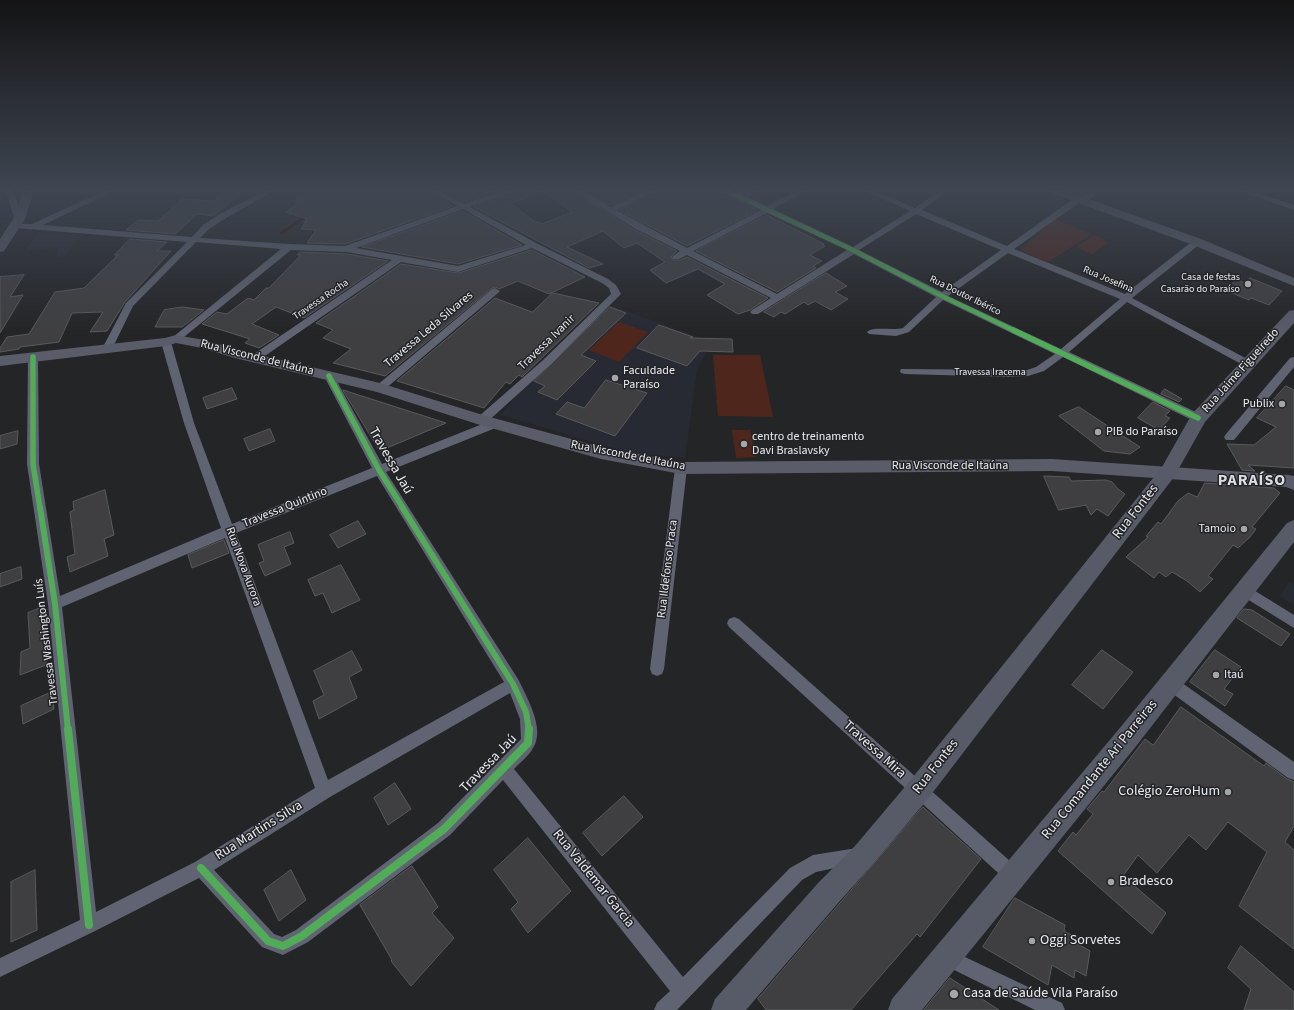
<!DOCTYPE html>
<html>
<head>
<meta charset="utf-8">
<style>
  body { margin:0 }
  canvas { display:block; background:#242527 }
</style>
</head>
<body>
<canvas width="1294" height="1010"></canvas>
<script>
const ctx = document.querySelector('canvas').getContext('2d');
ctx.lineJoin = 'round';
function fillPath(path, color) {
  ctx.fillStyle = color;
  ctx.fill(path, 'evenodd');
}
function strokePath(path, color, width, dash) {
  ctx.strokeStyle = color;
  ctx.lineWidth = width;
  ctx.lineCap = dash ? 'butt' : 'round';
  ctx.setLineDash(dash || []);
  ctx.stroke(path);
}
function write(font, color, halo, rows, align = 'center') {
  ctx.font = font + ' "Source Sans 3",sans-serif';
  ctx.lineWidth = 3;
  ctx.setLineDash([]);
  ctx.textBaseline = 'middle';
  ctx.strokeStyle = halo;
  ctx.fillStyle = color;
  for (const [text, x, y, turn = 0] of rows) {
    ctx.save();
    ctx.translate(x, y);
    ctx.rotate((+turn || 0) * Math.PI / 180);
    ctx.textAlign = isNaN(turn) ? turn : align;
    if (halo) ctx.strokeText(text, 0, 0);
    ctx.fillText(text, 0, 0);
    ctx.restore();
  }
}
const built = new Path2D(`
  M38,233L82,235L64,256L56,257L59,248L25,251Z
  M614,307L712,342L697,370L685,458L627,452L501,415L523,387Z
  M1289,582L1294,585V605L1280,596Z`);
const green = new Path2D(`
  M1055,219L1092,234L1048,262L1020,250Z
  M1094,235L1109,242L1092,254L1076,247Z
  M619,322L648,332L619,362L589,350Z
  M713,355H760L773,417L718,416Z
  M732,430H750L756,457L736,458Z`);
const stream = new Path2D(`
  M281,233L308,215`);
const building = new Path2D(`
  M228,190L244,191L213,216L197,214L175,234L126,230L138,220L158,221L182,199L213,201Z
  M311,190H429L453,206L345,244L307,243L316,230L301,229L306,222H304L307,219L285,212L297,205L295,204L300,201L294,200Z
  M442,190H499L464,202Z
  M515,190H572L633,229L677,251L671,257L673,260H680L687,257L768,298L750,310L738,314L707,295L725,284L698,269L666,283L650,270L665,262L637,243L624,248L603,231L567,247L603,264L589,268L474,207L513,193ZM543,191L572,212L542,224L539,222L537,223L511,204Z
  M585,190H644L611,205Z
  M658,190H720L758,210L687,246L619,210Z
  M734,190H760L748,196Z
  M463,211L522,245L458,264L362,247Z
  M767,215L824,244L822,245L825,246L810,255L822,261L813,266L816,268L777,292L696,251Z
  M130,239L167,242L157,251H171L125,302L107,331L90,332L103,312L72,313L59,342L20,347L19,349L0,352V348L7,337L29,334L55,292L84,288L118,255H115Z
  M532,250L585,277L549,294L518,281L499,289L496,287L492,288L385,376L333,363L351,349L323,338L333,330L316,323L401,264L458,273Z
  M300,252L347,254L388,261L304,318L276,307L252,324L279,335L259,348L245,343L250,339L202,324L217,312L227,314L248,298L254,300L266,288H269L301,255H298Z
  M826,273L847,286L835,292L848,299L831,310L815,301L808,305L804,302L785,314L781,312L774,317L764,312Z
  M24,275L10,297L23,295L0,333V277Z
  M1250,278L1282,291L1269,305L1251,298L1249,300L1225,290L1236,280L1245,283Z
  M553,293L599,303L522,377L519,375L510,384L506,382L484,408L397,381L495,298L532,312Z
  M183,307L204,310L182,327H155L164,310Z
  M610,307L626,313L581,355L596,361L557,400L538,392L545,386L534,381Z
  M659,325L693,337L690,338L732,339L733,352L700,351L687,366L637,348Z
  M606,380L647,393L615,436L556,414L567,402L584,408Z
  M1286,386L1294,390V468L1248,465L1255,471L1242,470L1227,444L1254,445L1276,427L1257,418Z
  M232,388L237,399L207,409L203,398Z
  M1165,389L1182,399L1179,402L1161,394Z
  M343,390L446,423L380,451Z
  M1153,402L1170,411L1165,416L1170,418L1159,430L1138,418Z
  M1079,407L1126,438L1140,447L1130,454L1104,451L1059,416Z
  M270,429L275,441L249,451L244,439Z
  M18,431L17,444L0,449V436Z
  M1044,476L1069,477L1071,481L1106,480L1112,482L1118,489L1125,494L1108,516L1097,509L1091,515L1086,505L1059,510Z
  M1205,483L1274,488L1280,493L1252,527L1256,529L1250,537L1238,548L1233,545L1208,576L1213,579L1200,592L1187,581L1172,572L1166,577L1159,572L1154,578L1126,557L1148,537L1146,536L1158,522L1161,524L1178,501L1188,493L1197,497Z
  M105,490L114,535L104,539L108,556L70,572L67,557L75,554L70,512L74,510L73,502Z
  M358,521L366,534L338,548L330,535Z
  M290,532L294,543L284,547L291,564L265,576L259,563L264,561L258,545Z
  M224,540L229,553L192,568L188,555Z
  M341,565L360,600L332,613L323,593L315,596L308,580Z
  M21,567L22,579L0,587V574Z
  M43,607L45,643L46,642V665L20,675L21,652L30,648L28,613Z
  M1244,609L1252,610L1290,634L1281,646L1237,618Z
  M1102,650L1133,672L1103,709L1072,685Z
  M1215,650L1241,667L1224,689L1233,694L1225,706L1190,682Z
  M352,651L362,670L349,677L357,698L319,719L313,701L324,695L314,671Z
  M52,692L54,709L23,724L21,706Z
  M1181,707L1264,766L1266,763L1287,779L1294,782V826L1285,842L1294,850V949L1239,906L1267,852L1228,822L1206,850L1189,835L1157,873L1138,855L1123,876L1166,913L1152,934L1058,851L1073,832L1076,835L1093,814L1087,809L1102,791L1104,792L1145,739L1153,745Z
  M395,783L411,809L388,825L374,798Z
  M624,796L643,817L602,856L583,833Z
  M923,807L981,859L920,937L917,934L851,1010H766L758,999Z
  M528,838L571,891L528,933L511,909L518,902L494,870Z
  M412,866L438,907L432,913L454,938L411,986L391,961L392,960L360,905Z
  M35,870L37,930L11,942V882Z
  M291,870L306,900L279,921L264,890Z
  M1015,898L1065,925L1064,931L1077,938L1076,943L1090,951L1086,976L1075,970L1074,978L1052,965L1048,985L983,947Z
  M1241,946L1294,992V1010H1244L1251,989L1228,968Z
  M950,978L999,1010H924Z`);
const street = new Path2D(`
  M5,190H13L23,219L22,221H16L15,219Z
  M106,190H116L43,225L192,237L203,225L220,214L266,190H276L226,218L209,229L200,238L289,244L345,246L457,206L430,190H439L464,204L503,190H514L513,192L470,207L536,243L608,279L616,285L621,294L550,365L486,423H478L477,420L478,417L542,361L611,294L609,288L602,283L532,248L458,272L401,262L259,360H251L250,358L251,356L392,260L347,252L291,250L179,341L176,342L171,339L173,337L281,249L196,242L133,306L113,347L108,350L103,347L126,303L187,242L16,228L12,226L16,224H32ZM463,209L526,245L458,266L356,248Z
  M573,190H582L611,207L647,190H657L616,210L687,248L761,210L721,190H731L767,206L798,190H808L773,209L853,247L910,211L863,190H873L915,208L940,190H949L922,210L1007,246L1076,197C1086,196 1092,190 1102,190L1086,202H1080L1014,249L1125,294L1194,240H1200L1201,242L1200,244L1132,298L1251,361L1252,363L1247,366L1243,365L1127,302L1069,352L1202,415L1203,418L1202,421H1194L1063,357L1044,371L1028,376L1010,377L905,374L901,373L900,371L901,369L1027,370L1036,367L1055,354L943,300L909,332L896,336L869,334L867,332C873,326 893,331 903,328L936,297L854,254L758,314H752L750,312L752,310L771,298L687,255L679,259H673L672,257L680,251L634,228ZM767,213L847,250L777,294L693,251ZM916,214L1001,250L942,292L859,250ZM1008,253L1120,299L1061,349L948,296Z
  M1237,190H1248L1294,205V210Z
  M495,288L500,291L498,293L384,390H376L375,388L376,386L492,289Z
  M166,339L171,342L194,423L232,524L372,468L324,376L325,374H333L334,376L382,464L490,421H498L499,424L498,427L386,472L518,679C526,696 546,729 533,748C529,756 520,762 514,769L683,977L790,868L813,855L857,848L863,850L865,856L863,862L816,872L802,880L677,1010H654L657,1003L670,991L503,780L450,835L308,942L283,955L262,947L199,878L95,931L0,977V958L80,920L48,604L27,464L28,357L33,354L38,357L39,464L60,596L221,528L184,423L161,342ZM377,476L504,682L328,780L236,533ZM225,538L315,788L195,862L96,912L62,607ZM510,693L520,719L521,739L438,823L296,930L282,937L274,934L214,870L330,797Z
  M1294,357V367L1234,440H1226L1224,437L1226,434L1290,358Z
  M681,464L685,465L687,468L664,669L662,674L657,676L652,674L650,669L675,468L677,465Z
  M1244,584L1294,615V628L1239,594L1237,590L1239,586Z
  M734,617L739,619L1020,870L1023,876L1020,882L1014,885L1008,882L729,627L727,623L729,619Z
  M1170,676L1175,678L1294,762V780L1288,778L1165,688L1163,683L1165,678Z
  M946,948L1062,1003L1065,1010H1035L940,963L937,957L940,951Z`);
const secondary = new Path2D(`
  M24,190H34L25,219L4,251L0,252V239L13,219Z
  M1048,190H1063L1201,239L1294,278V286L1193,245L1049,192Z
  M176,335L204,340L238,350L380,383L486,416L601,447L681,462L1052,459L1289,475L1294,476V490L1286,487L1052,471L681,474L601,459L477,424L377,392L235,358L202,348L176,343L166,346L0,366V356L165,338Z`);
const primary = new Path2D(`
  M1294,310V323L1205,422L1174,477L927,800L873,864L839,902L746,1010H711L715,999L819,882L855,846L909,782L1162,467L1192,414L1289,311Z
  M1294,520V542L1137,745L922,1010H888L892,999L1119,729L1287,523Z`);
const cyclewayFar3 = new Path2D(`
  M725,190L853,250L942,296L1015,331`);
const cyclewayFar2 = new Path2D(`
  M1013,330L1198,418
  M33,357V464L40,508
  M329,376L379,470L403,508`);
const cyclewayFar1 = new Path2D(`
  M40,507L55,604L68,730
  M402,507L513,684L526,712L529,730`);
const cycleway = new Path2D(`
  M68,729L89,925
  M201,868L268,941L283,946L302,936L444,829L528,743L529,729`);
const markers = [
  [1248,284,4,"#a5a6a8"],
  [615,378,4,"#a5a6a8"],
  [1282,404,4,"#a5a6a8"],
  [1098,432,4,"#a5a6a8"],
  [744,444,4,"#a5a6a8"],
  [1244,529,4,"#a5a6a8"],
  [1216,675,4,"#a5a6a8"],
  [1228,792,4,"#a5a6a8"],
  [1111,882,4,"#a5a6a8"],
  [1032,941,4,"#a5a6a8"],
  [954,994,5,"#a5a6a8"]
];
const farPoinames = [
  ["Casa de festas",1240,278],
  ["Casarão do Paraíso",1240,290]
];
const farStreetnames = [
  ["Rua Josefina",1108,280,23],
  ["Rua Doutor Ibérico",965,296,26],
  ["Travessa Rocha",321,300,-34],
  ["Travessa Iracema",990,373]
];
const streetNames = [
  ["Travessa Leda Silvares",429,330,-40],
  ["Travessa Ivanir",547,343,-44],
  ["Rua Visconde de Itaúna",257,358,14],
  ["Rua Jaime Figueiredo",1241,371,-48],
  ["Rua Visconde de Itaúna",628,456,11],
  ["Rua Visconde de Itaúna",950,466],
  ["Travessa Quintino",285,508,-22],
  ["Rua Nova Aurora",243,567,70],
  ["Rua Ildefonso Praca",668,569,-83],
  ["Travessa Washington Luís",47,642,-97]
];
const poiNames = [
  ["Faculdade",623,371],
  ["Paraíso",623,385],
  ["Publix",1274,404,"right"],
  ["PIB do Paraíso",1106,432],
  ["centro de treinamento",752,437],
  ["Davi Braslavsky",752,451],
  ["Tamoio",1236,529,"right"],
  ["Itaú",1224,675]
];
const nearStreetnames = [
  ["Travessa Jaú",390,461,60],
  ["Rua Fontes",1136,512,-52],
  ["Travessa Mira",874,750,42],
  ["Travessa Jaú",489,764,-46],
  ["Rua Fontes",936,767,-52],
  ["Rua Comandante Ari Parreiras",1100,770,-51],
  ["Rua Martins Silva",259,831,-32],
  ["Rua Valdemar Garcia",593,879,51]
];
const nearPoinames = [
  ["Colégio ZeroHum",1220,792,"right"],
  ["Bradesco",1119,882],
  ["Oggi Sorvetes",1040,941],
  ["Casa de Saúde Vila Paraíso",963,994]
];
const districtNames = [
  ["PARAÍSO",1252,481]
];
fillPath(built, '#282a33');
fillPath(green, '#4e261c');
strokePath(stream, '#270604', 3);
fillPath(building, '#3f3f41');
strokePath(building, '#595a5c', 1);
fillPath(street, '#606371');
fillPath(secondary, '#5a5c69');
fillPath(primary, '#575b67');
strokePath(cyclewayFar3, '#51ab58', 4.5);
strokePath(cyclewayFar2, '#51ab58', 5.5);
strokePath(cyclewayFar1, '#51ab58', 6);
strokePath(cycleway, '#51ab58', 8);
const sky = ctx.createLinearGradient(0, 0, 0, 331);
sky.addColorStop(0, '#141415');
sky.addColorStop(0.57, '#3f4652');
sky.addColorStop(1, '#3f465200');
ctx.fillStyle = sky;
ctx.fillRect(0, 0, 1294, 331);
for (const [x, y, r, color] of markers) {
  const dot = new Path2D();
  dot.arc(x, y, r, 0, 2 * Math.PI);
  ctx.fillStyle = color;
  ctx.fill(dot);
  strokePath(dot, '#232428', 1.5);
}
write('10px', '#eaebee', '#232428', farPoinames, 'right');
write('10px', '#eaebee', '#232428', farStreetnames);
write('12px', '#eaebee', '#232428', streetNames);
write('12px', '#eaebee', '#232428', poiNames, 'left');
write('14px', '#eaebee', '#232428', nearStreetnames);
write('14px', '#eaebee', '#232428', nearPoinames, 'left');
ctx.letterSpacing = '1px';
write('bold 16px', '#dddee4', '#232428', districtNames);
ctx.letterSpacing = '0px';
</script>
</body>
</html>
